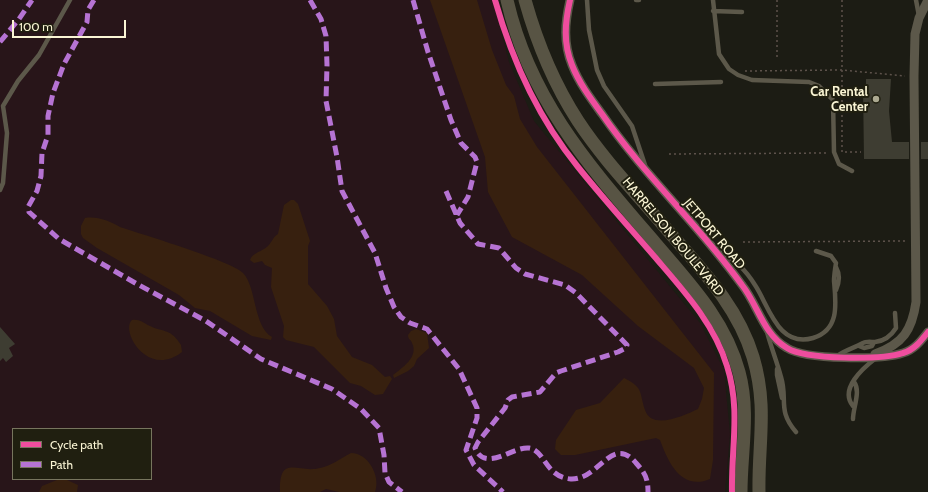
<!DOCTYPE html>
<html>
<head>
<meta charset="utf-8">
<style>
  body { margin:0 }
  #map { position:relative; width:928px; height:492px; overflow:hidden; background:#1c1c14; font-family:Cabin,sans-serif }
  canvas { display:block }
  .legend { position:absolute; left:12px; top:428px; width:140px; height:52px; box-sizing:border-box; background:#201f10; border:1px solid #77755e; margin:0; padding:5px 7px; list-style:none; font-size:12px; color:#faf5d4 }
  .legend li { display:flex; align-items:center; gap:8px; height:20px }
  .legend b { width:20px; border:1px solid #77755e }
  .scale { position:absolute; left:12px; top:20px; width:114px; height:18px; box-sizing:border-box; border:2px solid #faf5d4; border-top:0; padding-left:5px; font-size:12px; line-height:14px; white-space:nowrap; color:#faf5d4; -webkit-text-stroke:3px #201f10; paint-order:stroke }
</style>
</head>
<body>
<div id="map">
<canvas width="928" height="492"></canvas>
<ul class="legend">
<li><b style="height:5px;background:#ef4d9e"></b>Cycle path</li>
<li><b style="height:5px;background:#b673d3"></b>Path</li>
</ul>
<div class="scale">100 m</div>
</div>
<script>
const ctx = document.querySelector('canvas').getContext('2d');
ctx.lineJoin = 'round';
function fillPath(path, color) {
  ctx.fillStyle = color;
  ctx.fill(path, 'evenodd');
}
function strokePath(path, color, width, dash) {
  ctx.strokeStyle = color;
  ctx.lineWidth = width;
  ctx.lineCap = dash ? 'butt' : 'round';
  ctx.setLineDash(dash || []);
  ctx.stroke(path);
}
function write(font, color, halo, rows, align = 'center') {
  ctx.font = font + ' Cabin,sans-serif';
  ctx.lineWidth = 4;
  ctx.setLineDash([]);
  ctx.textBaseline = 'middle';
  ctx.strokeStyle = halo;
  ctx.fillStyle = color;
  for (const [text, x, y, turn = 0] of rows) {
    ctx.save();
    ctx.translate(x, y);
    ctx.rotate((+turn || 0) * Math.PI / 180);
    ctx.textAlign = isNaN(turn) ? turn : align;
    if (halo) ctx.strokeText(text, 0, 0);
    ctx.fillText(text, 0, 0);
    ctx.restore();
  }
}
const green = new Path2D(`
  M0,0H493L509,62L534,121L700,323L724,370L730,434L725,492H0ZM13,429H151V479H13Z`);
const water = new Path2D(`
  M430,0H477L492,50L506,85L514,96L520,119L537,147L714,373L713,460L710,479C681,491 668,462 660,440L656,438L575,455H561L555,449L556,440L576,410L600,403L624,378C644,388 639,392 645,410C652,431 685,415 698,409L702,399L704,388L694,368L638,326L582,275L512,237L488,192L485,157Z
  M291,200H294L298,204L310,241L308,246V284L327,306L334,319L337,336L352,357L372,365L385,377L390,376L392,379L383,394L375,395L361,386L350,383L314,347L286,340L283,337L284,326L271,287L272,268L265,265L262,261L254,263L250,260C253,252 262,252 268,246C272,242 273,237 278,234L284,205Z
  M85,218C98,216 109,221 120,227C141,234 234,262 243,273C257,288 253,326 272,337L271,340L252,336L210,311L195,308L179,295L97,248L83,238L81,234V226Z
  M132,320C140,319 143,323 150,326C165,333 170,328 181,345L182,352C147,379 120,330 132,320Z
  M416,329L427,333L429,348L417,359L414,366L408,371L394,378L393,375C402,368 419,357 412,343C411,339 408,340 408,335L411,331Z
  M351,453C368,453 381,476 375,492H339L326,489L320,492H280C279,453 298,474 320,468C331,466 341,458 351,453Z
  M57,480H67L78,485L77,492H39L42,486Z`);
const building = new Path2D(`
  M866,79H891L889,111L892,142H909V159H864L863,87H866Z
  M921,142H928V159H921Z
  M0,327L15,344L9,348L13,356L6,362L3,358L0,361Z`);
const path = new Path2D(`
  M777,0V58
  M842,0V152H861
  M745,71L842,70L905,76
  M669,154L828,153
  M743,242L907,241`);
const lane = new Path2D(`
  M587,0L589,30L597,70L604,86L632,126L645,165
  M636,0H639
  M713,0L719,54L729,69L738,75L752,80L809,82L819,86L833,100L834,152L839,164L852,171
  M916,0L919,16
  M713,11L742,12
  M655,84L721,82
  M0,190L3,183L7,133L3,106L18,81L39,55L70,0
  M720,252C736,261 745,269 755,285C769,306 778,348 813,338C840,330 836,303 834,281C834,275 835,269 836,263L831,256L816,251
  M836,267C840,274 840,281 836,290
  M767,332C771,347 777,362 781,377C788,400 777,410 796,432
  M859,346L864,348L872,346L874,342
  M837,356C845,350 854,348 863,343C866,341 871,342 875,342C885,341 891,336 896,328L895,313
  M777,369V375L782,398
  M853,406C839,389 863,368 876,358
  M853,419C853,408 861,391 854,382`);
const street = new Path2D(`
  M570,0C565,22 563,43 572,65C579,83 591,99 602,114C644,175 699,225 742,285C758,305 763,334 787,348C806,360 882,360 903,353C914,350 921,341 928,332
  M875,354C903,344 912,330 916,302L914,76L915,34L919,18L928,0`);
const secondary = new Path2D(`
  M507,0C530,101 591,168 656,244C690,284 725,320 739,372C750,412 741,452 741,492
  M525,0C537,43 554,84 578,121C603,159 635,192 664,226C699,267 737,304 753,357C768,407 758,443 759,492`);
const quiet = new Path2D(`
  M94,0L88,10L87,22L64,64L53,93L48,116V135L42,153L41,176L37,191L28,207L29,212L59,239L137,284L206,321L261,359L332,389L361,409L379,428L384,455L385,473L389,482L402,492
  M310,0L321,19L326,36L327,65L326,101L337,157L342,191L375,253L386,288L394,307L401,317L410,323L427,329L459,369L477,408V418L466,450L474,465L503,492
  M413,0L428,52L451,120L461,143L475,157L477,162L468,197L457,215
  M0,42L19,19L32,0
  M446,191L460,223L478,244L499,248L516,268L525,274L565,285L576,293L627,345L626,348L618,352L561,371L556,373L540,392L512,397L508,400L505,408L478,442L475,448C485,473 513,446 529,448C545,450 545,477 571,479C599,480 612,434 636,463C645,473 648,478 648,492`);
const cycleway = new Path2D(`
  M495,0C512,60 538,118 578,167C602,197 629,227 654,256C683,290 714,323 727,366C741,410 731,448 732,492
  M570,0C565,22 563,43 572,65C579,83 591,99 602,114C644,175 699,225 742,285C758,305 763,334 787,348C806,360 882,360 903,353C914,350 921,341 928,332`);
const markers = [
  [876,99,4,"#aca991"]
];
const poiNames = [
  ["Car Rental",868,92],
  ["Center",868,107]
];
const streetNames = [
  ["JETPORT ROAD",714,234,50],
  ["HARRELSON BOULEVARD",673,237,50]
];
fillPath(green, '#281519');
fillPath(water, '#37200f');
fillPath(building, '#3e3d32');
strokePath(path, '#5d524b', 1.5, [2, 3]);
strokePath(lane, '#5c584a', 4.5);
strokePath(street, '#5c584a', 9);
strokePath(secondary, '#585444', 13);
strokePath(quiet, '#b673d3', 5, [10, 5]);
strokePath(cycleway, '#ef4d9e', 6);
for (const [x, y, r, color] of markers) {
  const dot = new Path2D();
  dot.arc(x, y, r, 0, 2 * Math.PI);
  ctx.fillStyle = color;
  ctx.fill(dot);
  strokePath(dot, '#201f10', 1.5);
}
write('bold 13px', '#faf5d4', '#201f10', poiNames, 'right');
write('13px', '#faf5d4', '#201f10', streetNames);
</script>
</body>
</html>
